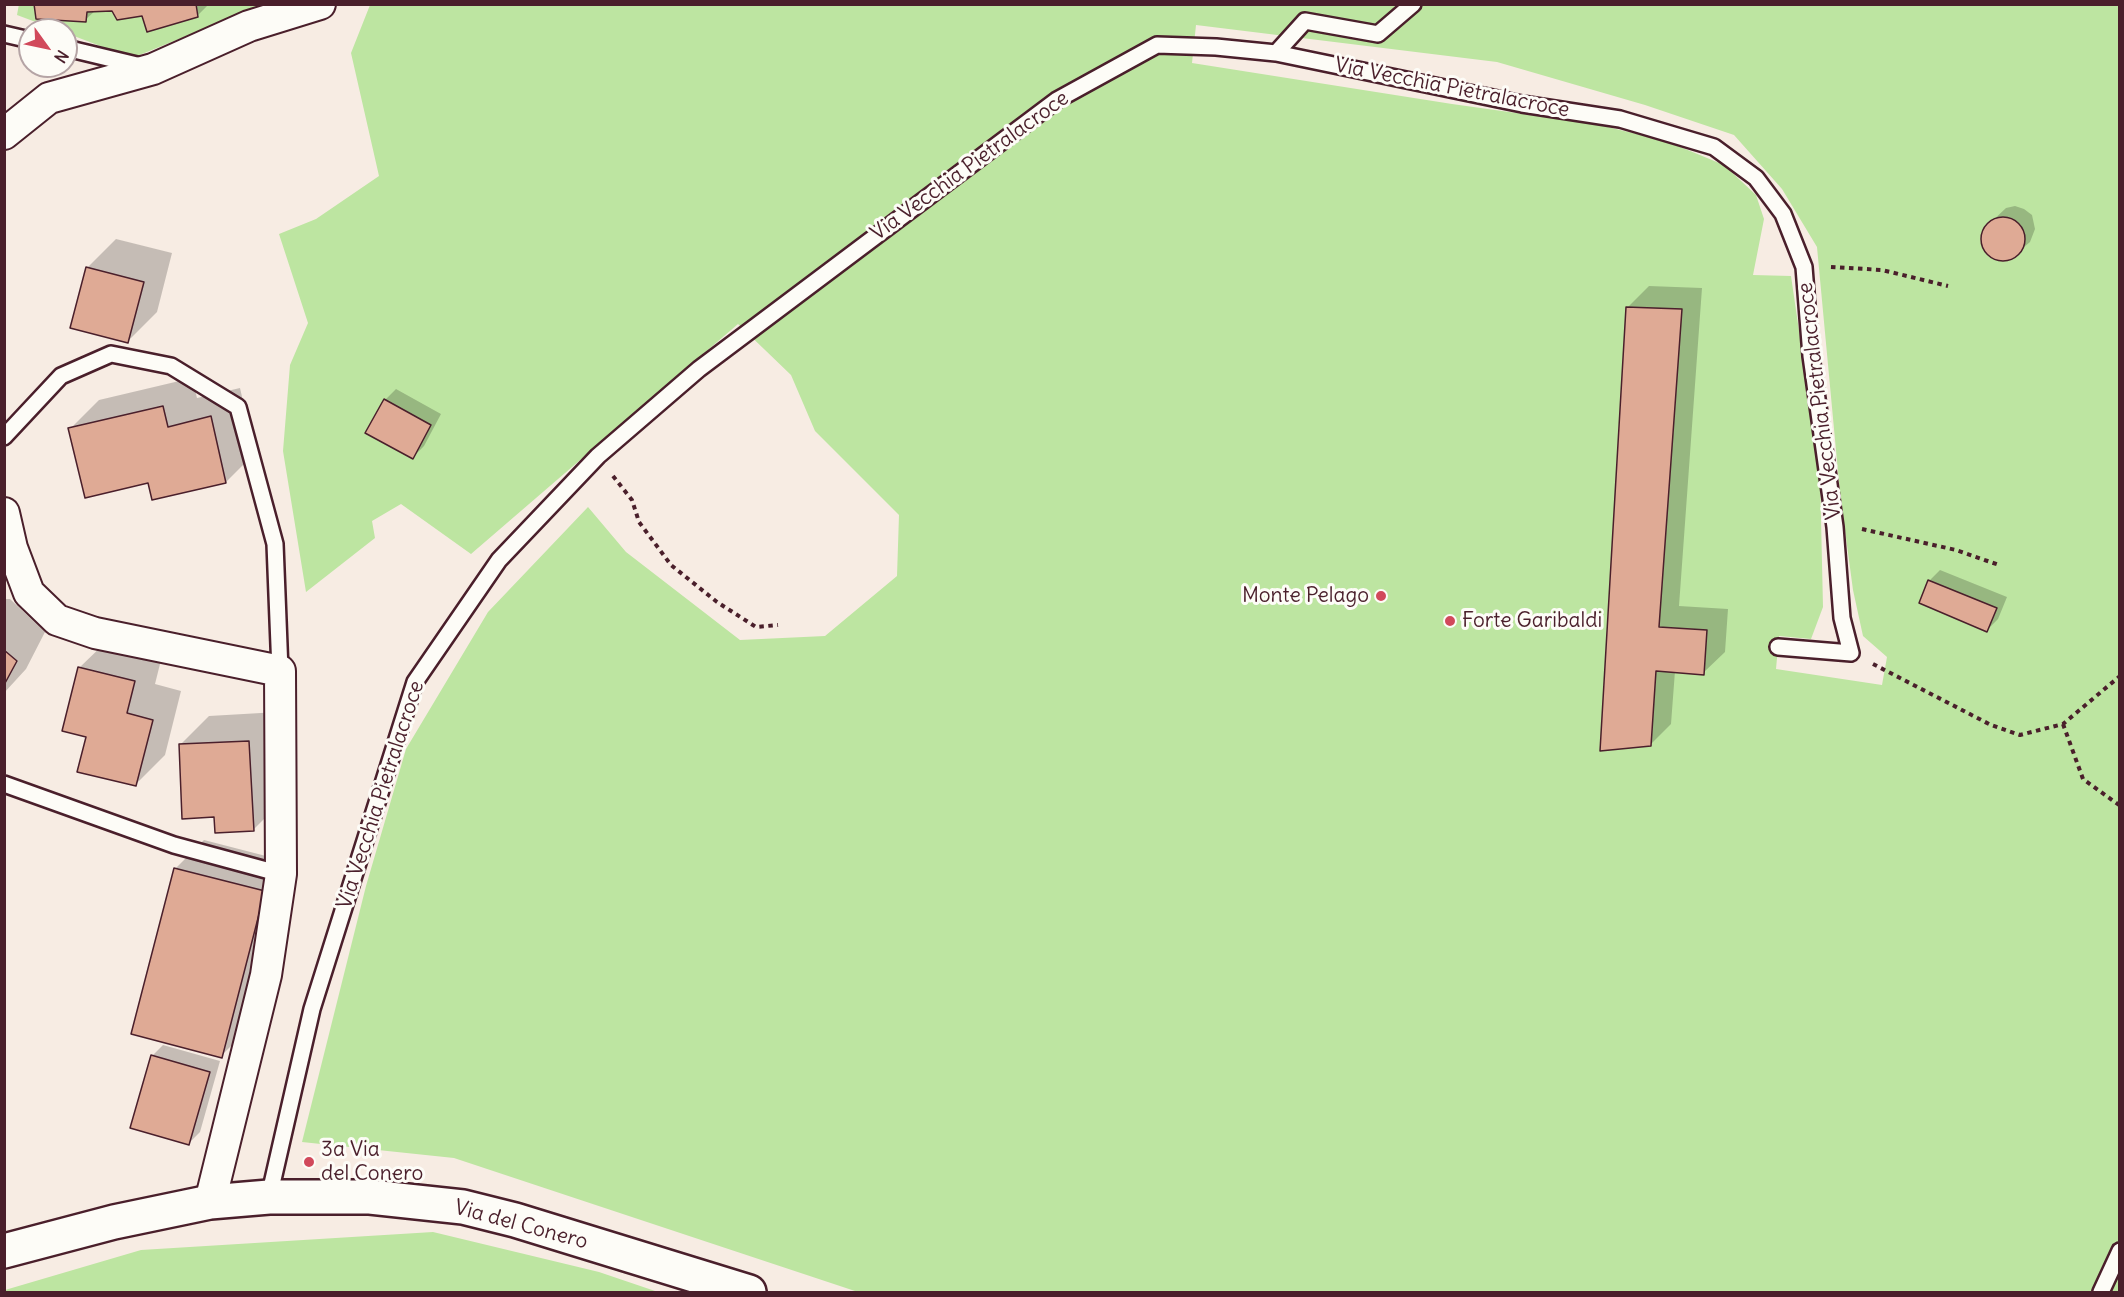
<!DOCTYPE html>
<html>
<head>
<meta charset="utf-8">
<style>
  body { margin:0 }
  #map { position:relative; width:2124px; height:1297px; overflow:hidden; background:#f7ece3; font-family:Delius,sans-serif }
  canvas { display:block }
  .frame { position:absolute; inset:0; border:6px solid #4a1f2b; pointer-events:none }
  .north { position:absolute; left:18px; top:18px; width:60px; height:60px; box-sizing:border-box; background:#fdfcf7; border:2px solid #b5a4a5; border-radius:50%; rotate:123deg; font-size:16px; font-weight:700; line-height:24px; text-align:center; color:#4a1f2b }
  .north::after { content:''; display:block; margin:auto; width:21px; height:27px; background:#d1495b; clip-path:polygon(50% 0,100% 100%,50% 72%,0 100%) }
</style>
</head>
<body>
<div id="map">
<canvas width="2124" height="1297"></canvas>
<div class="frame"></div>
<div class="north">N</div>
</div>
<script>
const ctx = document.querySelector('canvas').getContext('2d');
ctx.lineJoin = 'round';
function fillPath(path, color) {
  ctx.fillStyle = color;
  ctx.fill(path, 'evenodd');
}
function strokePath(path, color, width, dash) {
  ctx.strokeStyle = color;
  ctx.lineWidth = width;
  ctx.lineCap = dash ? 'butt' : 'round';
  ctx.setLineDash(dash || []);
  ctx.stroke(path);
}
function write(font, color, halo, rows, align = 'center') {
  ctx.font = font + ' Delius,sans-serif';
  ctx.lineWidth = 6;
  ctx.setLineDash([]);
  ctx.textBaseline = 'middle';
  ctx.strokeStyle = halo;
  ctx.fillStyle = color;
  for (const [text, x, y, turn = 0] of rows) {
    ctx.save();
    ctx.translate(x, y);
    ctx.rotate((+turn || 0) * Math.PI / 180);
    ctx.textAlign = isNaN(turn) ? turn : align;
    if (halo) ctx.strokeText(text, 0, 0);
    ctx.fillText(text, 0, 0);
    ctx.restore();
  }
}
const green = new Path2D(`
  M19,4L263,5L132,58L66,33V30H57L17,15Z
  M370,5H2119V1292H858L454,1158L302,1142L366,886L406,749L488,612L588,507L626,552L740,640L825,636L897,576L899,515L815,431L791,375L738,324L471,554L401,504L372,521L375,538L306,592L283,451L290,365L308,323L279,234L316,219L379,176L351,53ZM1196,25L1497,62L1645,105L1734,135L1782,189L1817,247L1840,493L1853,590L1863,636L1887,657L1882,685L1776,669L1779,636L1811,639L1823,607L1820,474L1791,276L1753,275L1764,219L1756,195L1724,165L1666,141L1595,124L1452,104L1192,63Z
  M433,1232L599,1272L658,1292H5V1290L141,1250Z`);
const shadow = new Path2D(`
  M35,4L208,5L197,16L143,14L113,10H96L85,20Z
  M2015,206L2024,209L2032,215L2035,229L2030,242L2011,258L2003,260L1994,258L1986,252L1982,239L1987,226L2006,208Z
  M116,239L172,253L157,312L128,341L87,268Z
  M1649,286L1702,288L1679,606L1728,609L1725,652L1703,673L1675,671L1671,724L1650,745L1628,307Z
  M192,378L197,398L240,388L255,453L226,482L149,481L70,429L99,400Z
  M396,389L441,414L424,446L413,457L385,400Z
  M1940,570L2007,597L1998,619L1987,630L1929,581Z
  M4,599H10L45,632L26,669L4,693Z
  M109,639L163,652L155,684L181,691L165,755L136,784L87,735L79,668Z
  M278,712L282,801L253,830L216,816L180,745L209,716Z
  M204,840L293,863L250,1027L221,1056L175,869Z
  M163,1045L220,1061L200,1132L189,1143L152,1056Z`);
const building = new Path2D(`
  M34,4H196L198,17L147,32L142,16L117,20L112,11L87,12L86,22L36,19Z
  M1981 239a22 22 0 1 1 44 0a22 22 0 1 1-44 0Z
  M86,267L144,282L128,343L70,328Z
  M1626,307L1682,309L1659,627L1707,630L1704,675L1656,671L1651,746L1600,751Z
  M384,399L431,425L413,459L365,433Z
  M163,406L168,427L211,416L226,483L152,500L148,483L85,498L68,428Z
  M1928,580L1997,608L1987,632L1919,603Z
  M4,650L17,661L4,685Z
  M78,667L135,681L127,713L153,720L136,786L77,772L86,737L62,731Z
  M249,741L254,831L215,833L214,817L182,819L179,744Z
  M174,868L265,891L222,1058L131,1034Z
  M151,1055L210,1072L189,1145L130,1128Z`);
const path = new Path2D(`
  M1831,267L1882,270L1948,286
  M613,476L632,500L639,522L671,565L717,602L756,627L778,625
  M1862,529L1956,550L1999,565
  M1873,664L1991,725L2020,735L2063,724L2120,676
  M2063,724L2083,779L2119,805`);
const lane = new Path2D(`
  M4,34L30,40
  M66,48L141,66
  M1276,53L1305,21L1378,34L1413,4
  M4,437L61,376L111,354L171,366L238,407L275,544L280,671
  M4,784L174,845L281,874
  M269,1197L312,1009L415,682L499,560L598,456L699,369L1057,100L1157,45L1216,47L1276,53L1522,104L1620,119L1714,147L1756,178L1783,214L1804,267L1811,356L1835,527L1842,618L1851,653L1778,647
  M2101,1292L2120,1251`);
const street = new Path2D(`
  M4,134L49,98L153,69L249,26L320,4
  M4,513L12,548L29,593L57,620L95,633L280,671L281,874L266,975L210,1202`);
const secondary = new Path2D(`
  M4,1251L114,1222L210,1202L269,1197H370L463,1207L515,1220L749,1292`);
const markers = [
  [1381,596,6,"#d1495b"],
  [1450,621,6,"#d1495b"],
  [309,1162,6,"#d1495b"]
];
const streetNames = [
  ["Via Vecchia Pietralacroce",1452,88,11],
  ["Via Vecchia Pietralacroce",970,166,-36],
  ["Via Vecchia Pietralacroce",1820,401,-97],
  ["Via Vecchia Pietralacroce",381,795,-72],
  ["Via del Conero",521,1225,15]
];
const poiNames = [
  ["Monte Pelago",1369,596,"right"],
  ["Forte Garibaldi",1462,621],
  ["3a Via",321,1150],
  ["del Conero",321,1174]
];
fillPath(green, '#bde5a1');
fillPath(shadow, '#0003');
fillPath(building, '#dfaa95');
strokePath(building, '#4a1f2b', 1.5);
strokePath(lane, '#4a1f2b', 20);
strokePath(street, '#4a1f2b', 34);
strokePath(secondary, '#4a1f2b', 38);
strokePath(path, '#4a1f2b', 4, [4.5, 4.5]);
strokePath(lane, '#fdfcf7', 15);
strokePath(street, '#fdfcf7', 30);
strokePath(secondary, '#fdfcf7', 33);
for (const [x, y, r, color] of markers) {
  const dot = new Path2D();
  dot.arc(x, y, r, 0, 2 * Math.PI);
  ctx.fillStyle = color;
  ctx.fill(dot);
  strokePath(dot, '#fdfcf7', 2);
}
write('21px', '#4a1f2b', '#fdfcf7', streetNames);
write('21px', '#4a1f2b', '#fdfcf7', poiNames, 'left');
</script>
</body>
</html>
